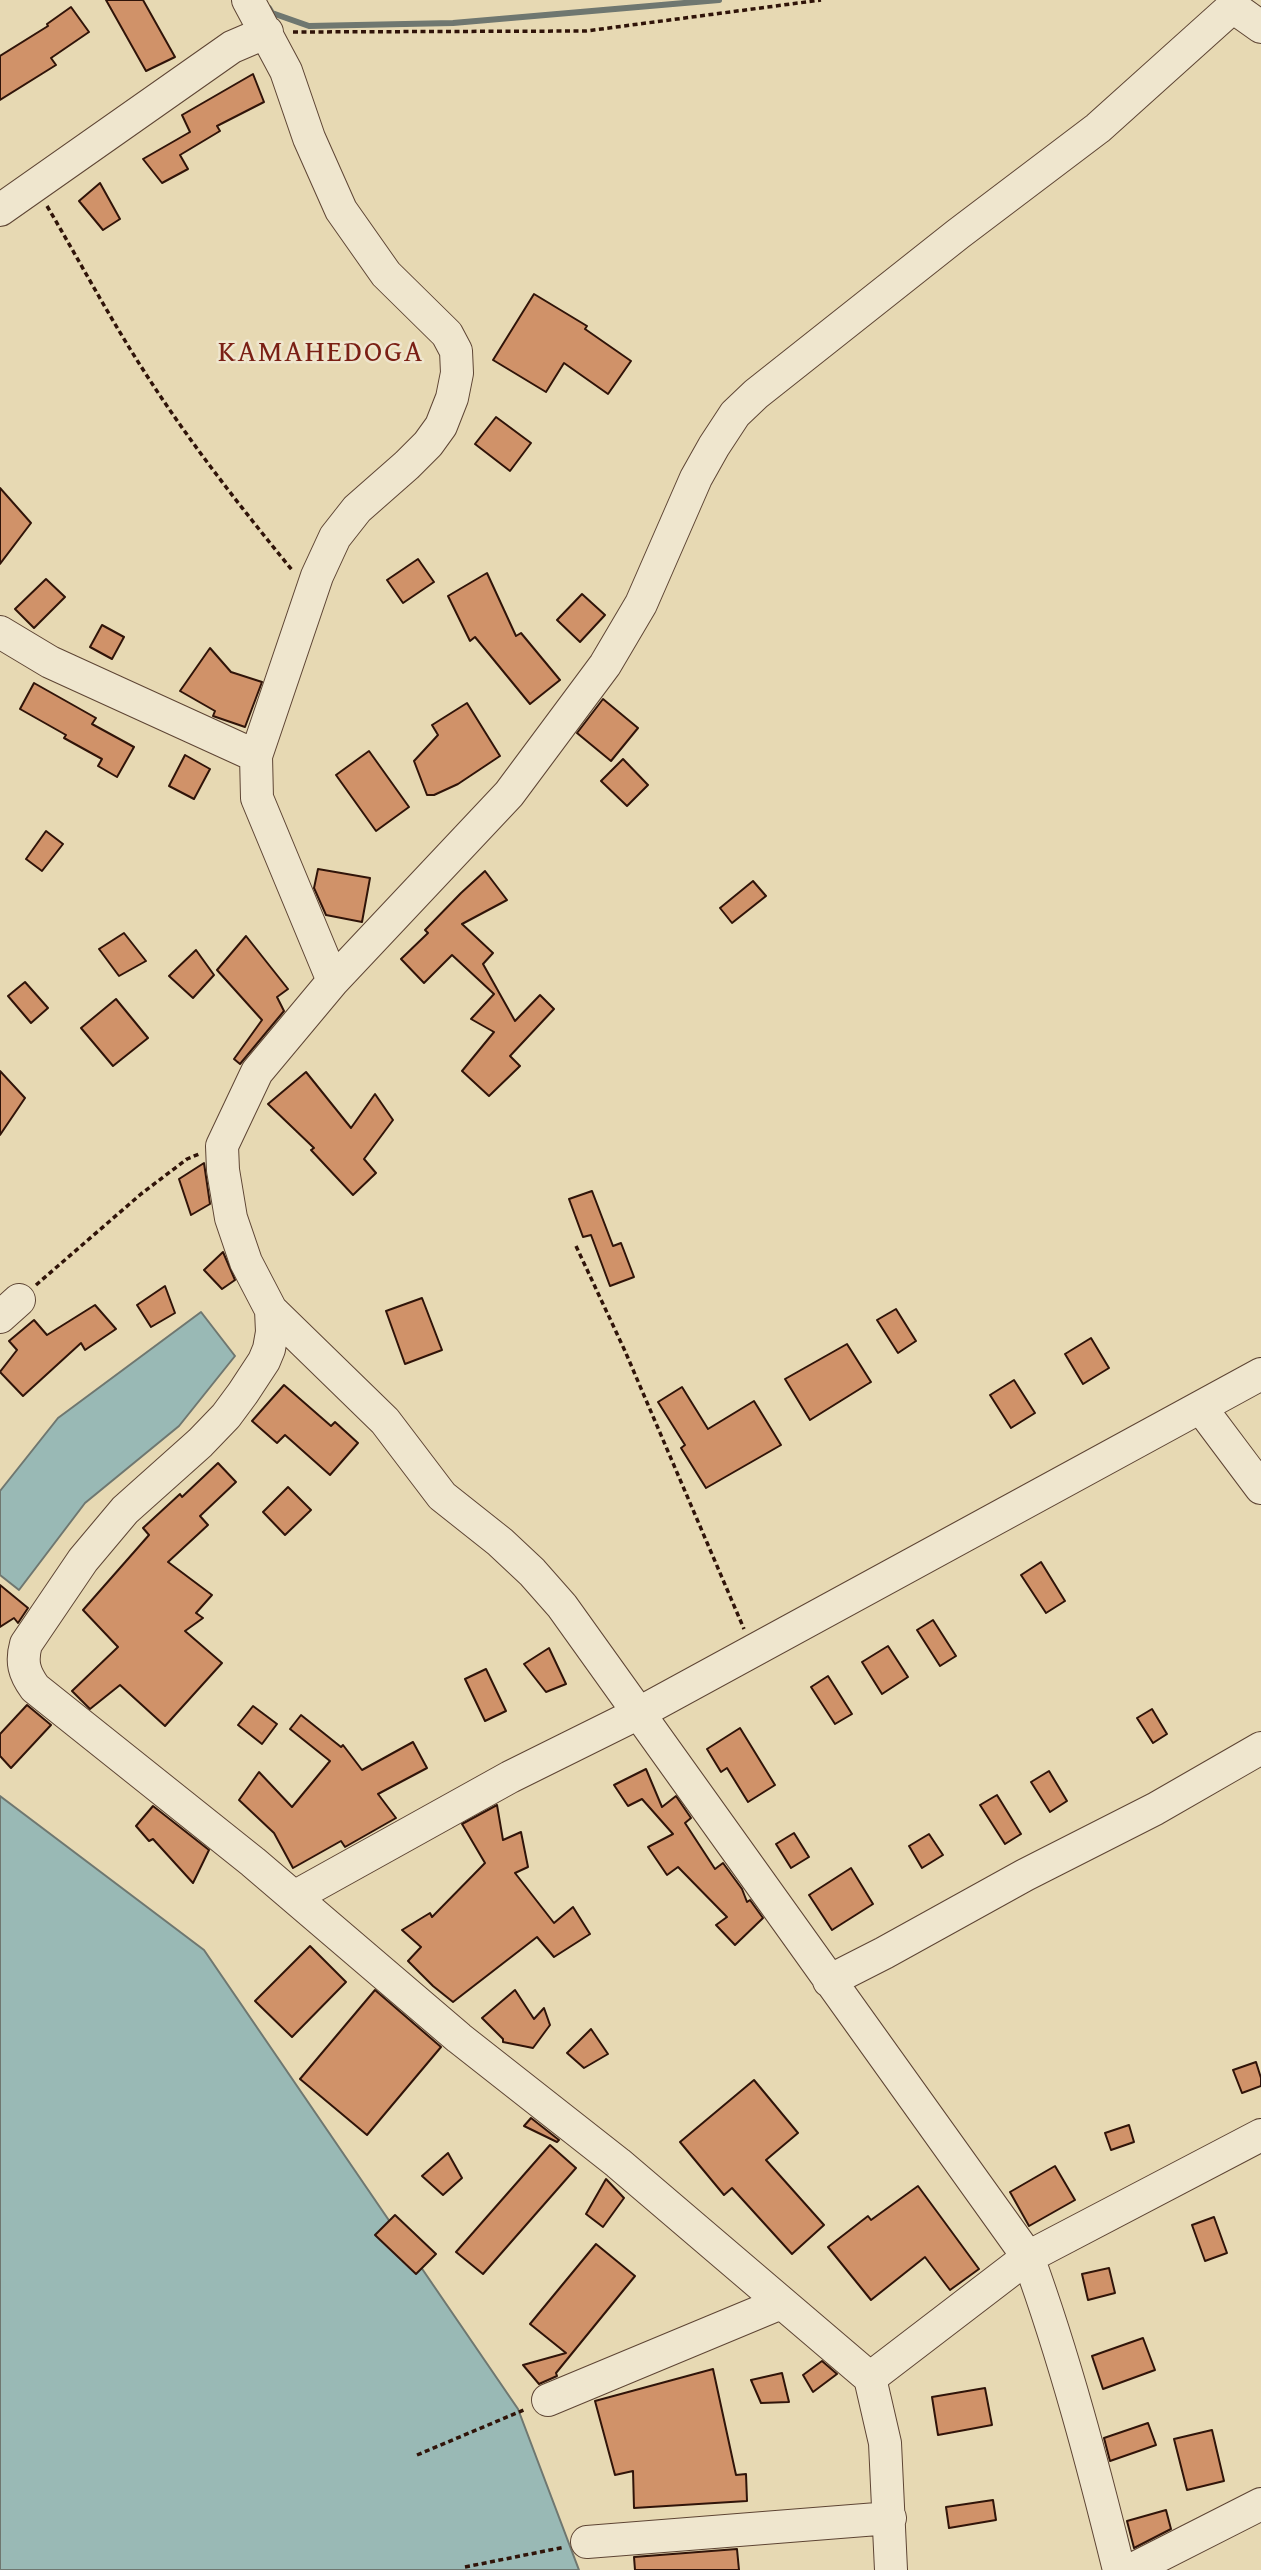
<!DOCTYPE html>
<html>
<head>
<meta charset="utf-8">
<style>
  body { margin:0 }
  canvas { display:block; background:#e7d9b3 }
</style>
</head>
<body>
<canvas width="1261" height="2570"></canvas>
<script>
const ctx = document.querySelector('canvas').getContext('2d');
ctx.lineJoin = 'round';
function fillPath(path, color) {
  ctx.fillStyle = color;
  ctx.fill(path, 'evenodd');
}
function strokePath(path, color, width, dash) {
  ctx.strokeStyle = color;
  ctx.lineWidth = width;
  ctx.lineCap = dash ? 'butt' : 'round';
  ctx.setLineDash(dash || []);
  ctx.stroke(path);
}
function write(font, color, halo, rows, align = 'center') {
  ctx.font = font + ' "Gentium Book Plus",serif';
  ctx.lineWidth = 5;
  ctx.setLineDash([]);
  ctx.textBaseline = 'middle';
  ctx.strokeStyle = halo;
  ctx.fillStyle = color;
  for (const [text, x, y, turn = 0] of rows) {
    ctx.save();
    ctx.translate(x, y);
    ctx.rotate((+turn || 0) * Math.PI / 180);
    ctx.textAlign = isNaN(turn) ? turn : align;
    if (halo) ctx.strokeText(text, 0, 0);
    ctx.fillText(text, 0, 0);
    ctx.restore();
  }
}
const water = new Path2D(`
  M201,1312L235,1356L179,1426L85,1503L19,1590L0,1575V1491L58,1418Z
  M0,1796L204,1950L518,2409L579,2570H0Z`);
const stream = new Path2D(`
  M269,8L272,13L309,26L453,23L719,0`);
const building = new Path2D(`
  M106,0H143L175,57L146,71Z
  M71,7L89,32L51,58L56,65L0,100V56L48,26L47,24Z
  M253,74L264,102L217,126L220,131L180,155L188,169L162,183L143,159L190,132L182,115Z
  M100,183L120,219L103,230L79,201Z
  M534,294L587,326L585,329L631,361L608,394L564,363L546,392L493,360Z
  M496,417L531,443L510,471L475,444Z
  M0,488L31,523L0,564Z
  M418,559L434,582L403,603L387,580Z
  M487,573L516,636L521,633L560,680L530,704L475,637L470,641L448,596Z
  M46,579L65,597L34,628L15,609Z
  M582,594L605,615L580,642L557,620Z
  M102,625L124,637L112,659L90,647Z
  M210,648L231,672L262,682L245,727L213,716L215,711L180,691Z
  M34,683L96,718L92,724L134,747L117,777L98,766L102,759L64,738L66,735L20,709Z
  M603,699L638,728L611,761L577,733Z
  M467,703L500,756L458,784L434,795H427L414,761L438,735L432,725Z
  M369,751L409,807L376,831L336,775Z
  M185,755L210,769L194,799L169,786Z
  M623,759L648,785L627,806L601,781Z
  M46,831L63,844L42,871L26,859Z
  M318,869L370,878L362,922L326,915L314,888Z
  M485,871L507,900L462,924L493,953L483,964L515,1021L540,995L554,1009L510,1056L520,1066L489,1096L462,1071L494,1032L471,1019L494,994L452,955L424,983L401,959L428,933L425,930L461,893Z
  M753,881L766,896L732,923L720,908Z
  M124,933L146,961L119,976L99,949Z
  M246,936L288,989L277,997L284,1011L240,1064L234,1059L262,1020L217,970Z
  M196,950L214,975L193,998L169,976Z
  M25,982L48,1008L31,1023L8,996Z
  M116,999L148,1038L113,1066L81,1028Z
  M0,1071L25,1098L0,1135Z
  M306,1072L351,1128L375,1094L393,1120L364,1159L376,1173L353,1195L311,1150L314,1148L268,1104Z
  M204,1163L210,1204L191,1215L179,1179Z
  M592,1191L613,1246L621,1243L634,1277L610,1286L591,1235L583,1237L569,1199Z
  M223,1252L235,1280L222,1289L204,1270Z
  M165,1286L175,1313L151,1327L137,1305Z
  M422,1298L442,1350L405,1364L386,1311Z
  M95,1305L116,1329L85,1350L81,1343L23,1396L0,1372L17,1350L9,1341L34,1320L47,1335Z
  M896,1309L916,1341L898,1353L877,1320Z
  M1091,1338L1109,1368L1083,1384L1065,1354Z
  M847,1344L871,1382L810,1420L785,1379Z
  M1014,1380L1035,1413L1011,1428L990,1395Z
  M284,1385L331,1426L335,1422L358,1443L330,1475L285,1435L277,1443L252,1421Z
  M682,1387L708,1429L754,1401L781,1445L706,1488L681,1448L685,1445L658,1402Z
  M218,1463L236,1482L200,1516L208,1525L168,1562L212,1595L196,1613L203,1618L185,1631L222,1663L165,1726L120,1685L90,1709L72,1691L118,1647L83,1610L149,1535L143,1528L180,1494L182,1497Z
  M288,1487L311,1510L285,1535L263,1512Z
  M1041,1562L1065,1601L1046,1613L1021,1575Z
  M0,1585L28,1608L18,1623L14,1618L0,1627Z
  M933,1620L956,1656L940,1666L917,1630Z
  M888,1646L908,1677L882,1694L862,1662Z
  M549,1648L566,1684L546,1692L524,1664Z
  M486,1669L506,1711L485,1721L465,1679Z
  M828,1676L852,1714L835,1724L811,1687Z
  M27,1705L51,1725L11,1768L0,1756V1734Z
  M253,1706L277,1724L262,1744L238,1725Z
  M1152,1709L1167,1734L1153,1743L1137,1718Z
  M301,1715L341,1747L343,1745L362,1770L413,1742L427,1768L378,1794L396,1818L345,1847L341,1841L293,1868L274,1833L239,1800L259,1772L292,1807L330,1761L290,1729Z
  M740,1728L775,1785L748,1802L727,1768L721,1772L707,1749Z
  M646,1769L662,1807L676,1796L691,1818L685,1823L715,1869L723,1863L742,1889L747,1902L750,1900L763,1918L735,1945L716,1925L727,1917L678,1867L667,1875L648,1847L673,1834L642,1799L628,1806L614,1785Z
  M1049,1771L1067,1801L1050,1812L1031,1782Z
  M997,1795L1021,1834L1005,1844L980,1805Z
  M497,1805L503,1840L521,1832L528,1867L515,1873L554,1923L573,1907L590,1934L554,1957L537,1937L453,2002L433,1986L408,1961L421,1947L402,1930L430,1913L432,1917L485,1863L462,1824Z
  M153,1806L209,1850L193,1883L153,1839L149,1841L136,1826Z
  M794,1833L809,1857L791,1868L776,1844Z
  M929,1834L943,1855L922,1868L909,1846Z
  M851,1868L873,1904L832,1930L809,1895Z
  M310,1946L346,1982L292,2037L255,2001Z
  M375,1990L441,2047L367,2135L300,2079Z
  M515,1990L534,2019L544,2008L550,2025L533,2048L503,2042V2039L482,2018Z
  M591,2029L608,2054L584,2068L567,2053Z
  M1256,2062L1261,2078V2086L1242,2093L1233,2070Z
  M754,2080L798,2133L766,2160L824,2225L792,2254L732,2188L724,2195L680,2142Z
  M531,2118L559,2140L557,2142L524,2126Z
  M1129,2125L1134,2142L1111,2150L1105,2133Z
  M550,2145L576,2168L483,2274L456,2252Z
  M448,2153L462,2178L443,2195L422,2176Z
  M1055,2166L1075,2200L1029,2226L1010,2192Z
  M606,2179L624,2198L603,2227L586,2214Z
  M918,2186L979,2269L950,2290L925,2257L871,2300L828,2247L868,2216L871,2220Z
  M395,2215L436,2254L416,2274L375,2235Z
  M1214,2217L1227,2253L1205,2261L1192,2225Z
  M596,2244L635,2276L556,2373L557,2376L539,2384L523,2365L566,2353L530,2324Z
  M1109,2268L1115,2293L1088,2300L1082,2274Z
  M1143,2338L1155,2370L1103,2389L1092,2356Z
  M822,2361L837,2374L813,2392L803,2375Z
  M713,2369L736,2475L746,2474L747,2501L634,2508L633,2471L615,2475L595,2401Z
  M782,2373L789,2402L761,2403L751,2380Z
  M985,2388L992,2425L938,2435L932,2397Z
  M1148,2423L1156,2445L1110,2461L1104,2438Z
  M1212,2430L1224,2481L1187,2490L1174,2439Z
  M993,2500L996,2520L949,2528L946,2507Z
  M1166,2510L1171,2529L1134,2548L1127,2521Z
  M737,2549L739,2570H635L634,2557Z`);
const path = new Path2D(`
  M293,32L586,31L821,0
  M47,206C79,260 108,315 142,368C187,439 239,505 292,570
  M576,1246L625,1351L744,1629
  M36,1285L141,1194L187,1159L199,1154
  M417,2455L526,2409
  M465,2567L565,2547`);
const minor = new Path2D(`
  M248,0L286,71L309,138L341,210L386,274L447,334L456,351L457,373L452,398L441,426L428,444L407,465L357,509L335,537L317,576L256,756L257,798L333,981
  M0,210L232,47L267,32
  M0,632L50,662L256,756
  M271,1310L272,1332L269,1349L264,1361L243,1393L226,1416L200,1443L125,1510L83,1560L26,1644C21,1662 24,1673 35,1688L253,1862L459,2038L618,2163L870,2378L885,2443L891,2570
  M0,1317L19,1300
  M1201,1408L1261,1488
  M294,1897L510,1777L639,1713L1261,1374
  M829,1981L884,1953L1025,1875L1155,1809L1261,1748
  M870,2378L1028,2257L1261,2135
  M548,2400L781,2303
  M587,2542L890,2518
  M1119,2570C1093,2465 1065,2359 1028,2257L562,1606L532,1572L500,1542L442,1496L385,1421L271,1310L246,1262L231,1218L223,1170L222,1146L257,1072L333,981L509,794L605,665L641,604L696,478L714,446L735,414L756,394L958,234L1098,128L1227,12L1237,10L1261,27
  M1131,2570L1261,2504`);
const quarterNames = [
  ["KAMAHEDOGA",321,353]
];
fillPath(water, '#99b9b5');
strokePath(water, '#6f7770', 2);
strokePath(stream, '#6f7770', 6);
fillPath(building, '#d09269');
strokePath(building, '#301409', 2);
strokePath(minor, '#5e4534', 34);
strokePath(path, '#301409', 3.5, [5, 3.5]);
strokePath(minor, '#efe6ce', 32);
ctx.letterSpacing = '2px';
write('30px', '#7a1f14', '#efe6ce', quarterNames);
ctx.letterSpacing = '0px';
</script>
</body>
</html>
